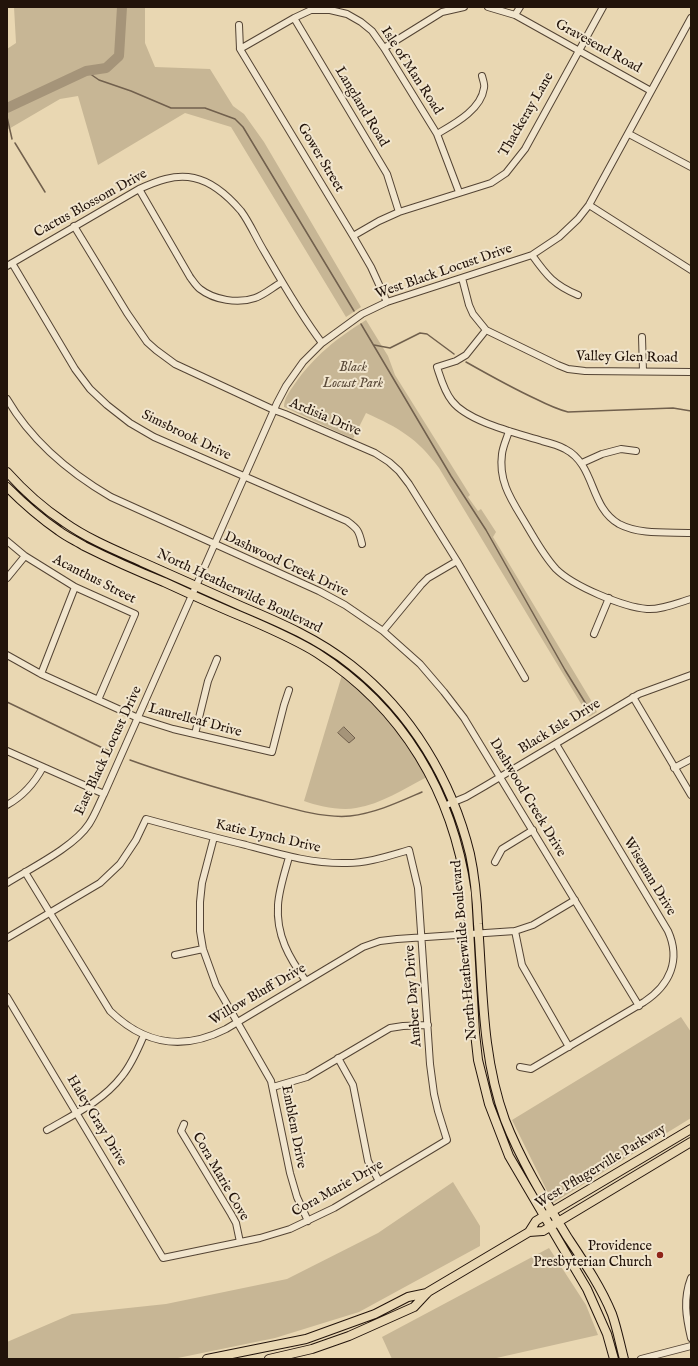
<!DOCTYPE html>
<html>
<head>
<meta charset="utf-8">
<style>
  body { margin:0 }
  #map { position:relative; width:698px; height:1366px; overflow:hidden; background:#e9d7b2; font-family:"IM FELL English",serif }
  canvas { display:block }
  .frame { position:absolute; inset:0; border:8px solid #22130a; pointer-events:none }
</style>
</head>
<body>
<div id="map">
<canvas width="698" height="1366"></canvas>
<div class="frame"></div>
</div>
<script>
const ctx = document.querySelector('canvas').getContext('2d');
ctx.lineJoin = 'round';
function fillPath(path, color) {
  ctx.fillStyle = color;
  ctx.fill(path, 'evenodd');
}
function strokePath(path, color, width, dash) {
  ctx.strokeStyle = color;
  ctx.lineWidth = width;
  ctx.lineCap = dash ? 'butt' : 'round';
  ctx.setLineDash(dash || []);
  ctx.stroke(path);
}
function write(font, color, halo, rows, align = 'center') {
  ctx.font = font + ' "IM FELL English",serif';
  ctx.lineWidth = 4;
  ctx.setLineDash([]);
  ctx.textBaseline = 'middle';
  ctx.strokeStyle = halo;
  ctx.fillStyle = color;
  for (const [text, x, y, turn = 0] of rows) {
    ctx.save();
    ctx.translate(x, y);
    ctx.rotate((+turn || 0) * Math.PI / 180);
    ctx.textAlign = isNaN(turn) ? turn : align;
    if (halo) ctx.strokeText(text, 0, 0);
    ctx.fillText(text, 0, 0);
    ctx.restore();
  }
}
const green = new Path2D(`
  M14,7H145V43L155,67L210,69L233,106L244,114L264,142L361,307L346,317L231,127L185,113L98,165L78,96L60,99L7,130V49L16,43Z
  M366,320L388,356L395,375L470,495L468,497L478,511L481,509L496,532L493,537L592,702L597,712L589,717L439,468C417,438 399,428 366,413L353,439L284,407C284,399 289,392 294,385C314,356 337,338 366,320Z
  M342,675C360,691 377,707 393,725C406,741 417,760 427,777C404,789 381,804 356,808C340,811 318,806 304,801Z
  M681,1017L691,1032V1118L553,1203L512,1120Z
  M453,1182L480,1226V1246L359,1312L275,1338L173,1359H7V1342L72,1314L166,1304L287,1279L378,1233Z
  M549,1248L586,1305L598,1335L492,1359H392L382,1337Z`);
const water = new Path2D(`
  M344,727L355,738L349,743L338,733Z`);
const stream = new Path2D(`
  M86,71L99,80L131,91L171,108H205L235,119L243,127L354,311
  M7,117L12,139
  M15,143L45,192
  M361,324L451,476L486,530L565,670L591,712
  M374,345L390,348L420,333L427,334L454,354
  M466,362C489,375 512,388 536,399C546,404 556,409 568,412L673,408L691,411
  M7,702L111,752
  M130,760C168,774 207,785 246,796C277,804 319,819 350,816C376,813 399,802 422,792`);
const river = new Path2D(`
  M7,108L86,71L106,68L119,56L122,7`);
const minor = new Path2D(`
  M488,7L515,15L651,91
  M515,15L520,7
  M294,18L387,174L399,212
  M239,25L240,49L353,236L371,267L387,302
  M384,48L442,12L464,7
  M240,49L294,18L311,10H330L347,14L361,22L372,31L384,48L437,134L459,192
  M437,134C454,124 481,110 484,88C485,85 483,80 482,76
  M629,134L691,167
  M139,189L190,277C193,281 196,286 200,289C214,300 238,304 255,298C264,295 273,287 282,282
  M589,205L691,270
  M74,226L127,313L147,342L156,350L175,364L274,410L285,414L375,453L389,462L399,471L409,484L457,561L525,678
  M353,236L379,221L399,212L491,183L506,173L525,149L603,7
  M532,255C547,276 554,285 578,295
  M12,263L75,369L90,389L107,405L130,423L154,437L347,521C358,529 359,531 362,544
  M7,266L139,189C157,181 174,174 194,178C213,182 229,197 241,211C250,223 256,238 264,251C282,282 300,314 322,343
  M462,278L469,305L473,314L486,330L558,365L568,369L585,371L691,372
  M486,330L466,355L456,361L437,367C441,379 444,391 452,401C468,422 517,433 542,441C550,443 558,445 565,449C596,465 589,507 619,524C640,535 668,532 691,533
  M642,337L643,371
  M7,399C31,440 70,473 111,497L319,591L345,605L383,631L420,664L444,692L464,718L639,1006
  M509,431C507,438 503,446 502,454C498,483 513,502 527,526C536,541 544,556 556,569C573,586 623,607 647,609C661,610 677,603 691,599
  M582,463L602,454L621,449L636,451
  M7,541L25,556L75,587L135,614L98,700
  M7,578L25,556
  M383,631L421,585L428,578L457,561
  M594,634L609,598
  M7,655L41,674L138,718L173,729L272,752L284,705L289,690
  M41,674L75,587
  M633,697L691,795
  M195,734L208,681L217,659
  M7,751L104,794
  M674,768L691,759
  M7,805C23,796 34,784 43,767
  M444,806L466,797L485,786L639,694L691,675
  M214,837L202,883L200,902V931L203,949L216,985L271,1081L290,1173L297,1197L308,1221
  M289,857C285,872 279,889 278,905C276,935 289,958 306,981
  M495,862L502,849L533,830
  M25,872L110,1011C145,1045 183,1051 226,1029L363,947L380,941L397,939L515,931L533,925L575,900
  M7,883C31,868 74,847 89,824C95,815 99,804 104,794L277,403L286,386L303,362L322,343L362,314L387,302L532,255L559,237L578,219L589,205L691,18
  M515,931L522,965L569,1047
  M7,938L100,883L120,864L136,840L146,819C179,828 212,837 246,845C279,854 312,864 347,863C368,863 388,856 409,850L418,888L430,1064L434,1094L438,1111L447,1140L334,1208L290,1229L260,1238L163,1258L7,997
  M175,955L203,949
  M338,1058L353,1085L368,1161L379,1181
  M520,1067L531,1069L644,1002C670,985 681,960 668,931L556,744
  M273,1087L307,1077L390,1028L403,1026L428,1025
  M184,1124L181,1131L231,1214L236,1223L240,1242
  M47,1130C73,1115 103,1101 122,1076C132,1064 138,1049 144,1035
  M691,1278C683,1299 686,1317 691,1338
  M641,1359L691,1346`);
const major = new Path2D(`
  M7,472C24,491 43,508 64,522C88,539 115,550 142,562C176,577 209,592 243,607C281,623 318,639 351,665C411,712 452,780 470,854C475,877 477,901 478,924C483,990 482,1057 505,1120C521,1161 545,1200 568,1238C584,1262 601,1287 612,1314C617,1328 620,1344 624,1359
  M7,487C23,503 40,518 59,531C67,537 76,541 84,546C110,559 137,571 164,582C192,595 221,608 250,620C273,630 296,640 317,653C403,708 453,793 467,893L475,1033L478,1060L489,1104L509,1156L587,1289L607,1334L614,1359
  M529,1232L543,1231L691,1142
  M207,1359L306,1339L375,1314L408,1297L427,1293
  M269,1359L312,1349L349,1336L414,1307L428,1292L529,1232L536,1221L691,1129`);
const markers = [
  [660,1255,4,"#8f2418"]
];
const streetNames = [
  ["Gravesend Road",598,47,29],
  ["Isle of Man Road",411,71,57],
  ["Langland Road",361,107,59],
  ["Thackeray Lane",527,115,-60],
  ["Gower Street",320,158,59],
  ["Cactus Blossom Drive",91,204,-29],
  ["West Black Locust Drive",444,272,-19],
  ["Valley Glen Road",627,358,1],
  ["Ardisia Drive",325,418,23],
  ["Simsbrook Drive",186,436,26],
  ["Dashwood Creek Drive",286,565,25],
  ["Acanthus Street",94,580,27],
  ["North Heatherwilde Boulevard",239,592,25],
  ["Laurelleaf Drive",195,721,15],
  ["Black Isle Drive",560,727,-31],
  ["East Black Locust Drive",109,751,-65],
  ["Dashwood Creek Drive",527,798,59],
  ["Katie Lynch Drive",268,837,13],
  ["Wiseman Drive",649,877,59],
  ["North Heatherwilde Boulevard",465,950,-95],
  ["Willow Bluff Drive",258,995,-30],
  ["Amber Day Drive",414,996,-94],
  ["Haley Gray Drive",96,1121,59],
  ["Emblem Drive",293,1127,79],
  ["West Pflugerville Parkway",601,1167,-31],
  ["Cora Marie Cove",220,1177,60],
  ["Cora Marie Drive",338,1189,-29]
];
const parkNames = [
  ["Black",353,368],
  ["Locust Park",353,384]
];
const poiNames = [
  ["Providence",652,1247],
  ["Presbyterian Church",652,1263]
];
fillPath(green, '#c7b695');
fillPath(water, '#a59479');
strokePath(water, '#71604d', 1);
strokePath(stream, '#71604d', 1.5);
strokePath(river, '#a59479', 10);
strokePath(minor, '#544434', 8);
strokePath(major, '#22130a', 10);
strokePath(minor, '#f1e5cd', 6);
strokePath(major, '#e9d7b2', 8);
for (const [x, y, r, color] of markers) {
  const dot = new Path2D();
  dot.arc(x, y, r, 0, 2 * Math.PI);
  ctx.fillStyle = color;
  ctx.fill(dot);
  strokePath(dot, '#f1e5cd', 1.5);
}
write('14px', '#22130a', '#f1e5cd', streetNames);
write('italic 14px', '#5c4c3b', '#f1e5cd', parkNames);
write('14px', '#22130a', '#f1e5cd', poiNames, 'right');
</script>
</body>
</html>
